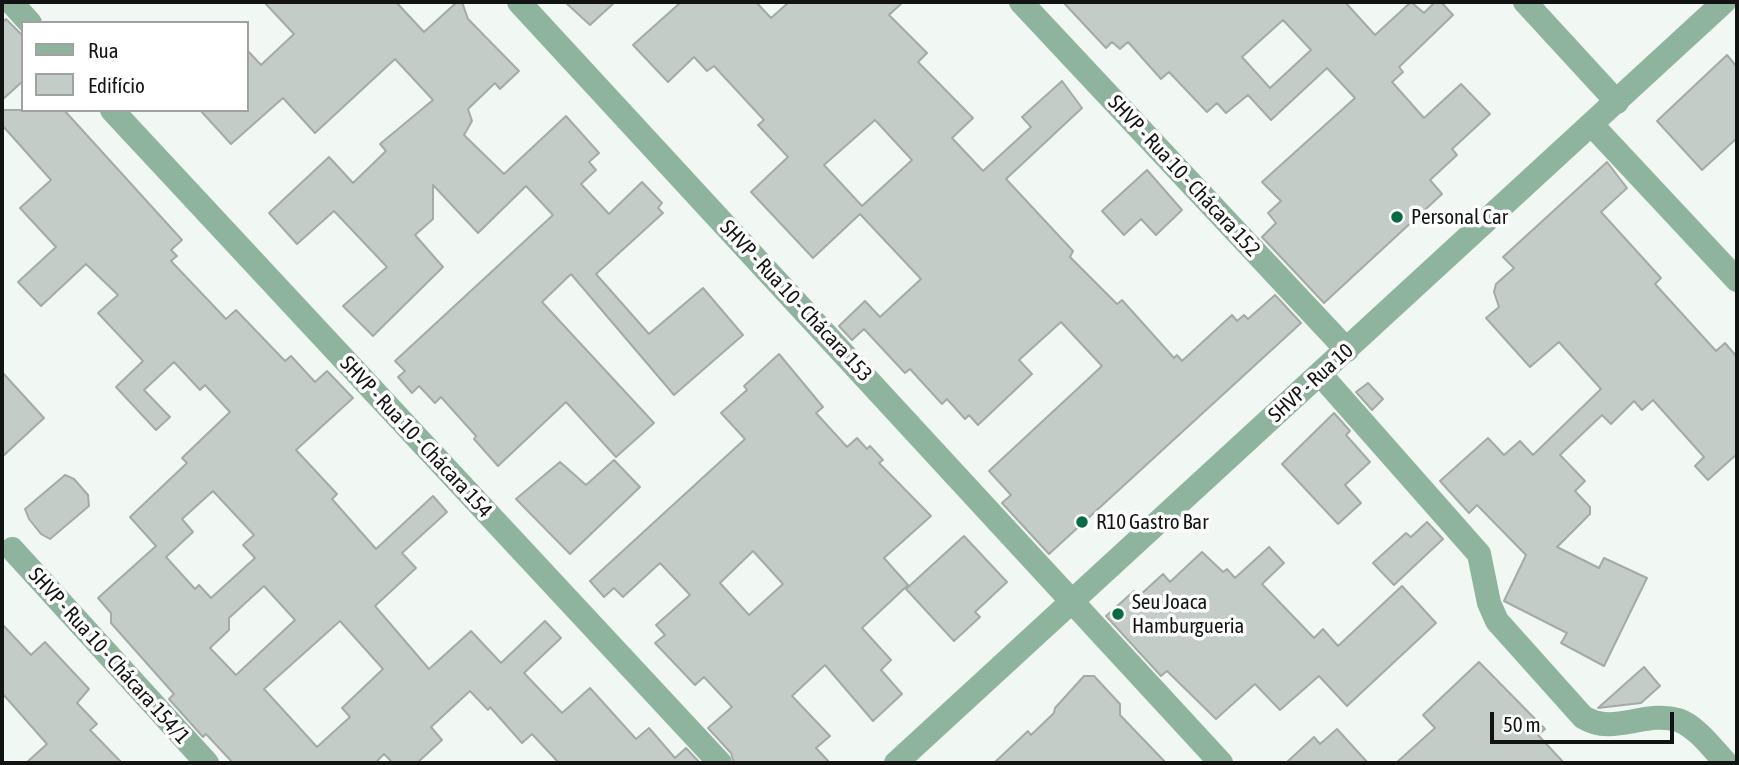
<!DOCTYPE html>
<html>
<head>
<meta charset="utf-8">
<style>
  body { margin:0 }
  #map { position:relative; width:1739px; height:765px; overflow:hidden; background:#f1f8f3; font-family:"Asap Condensed",sans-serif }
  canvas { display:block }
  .frame { position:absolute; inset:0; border:4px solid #111412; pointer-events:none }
  .legend { position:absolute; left:21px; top:21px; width:228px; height:91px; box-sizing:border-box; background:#fff; border:2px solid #a0a1a0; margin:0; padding:9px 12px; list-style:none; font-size:21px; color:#111412 }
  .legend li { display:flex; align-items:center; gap:14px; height:35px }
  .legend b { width:35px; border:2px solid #a0a1a0 }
  .scale { position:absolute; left:1490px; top:712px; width:184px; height:32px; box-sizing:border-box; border:4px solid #111412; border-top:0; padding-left:9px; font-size:21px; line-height:24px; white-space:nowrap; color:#111412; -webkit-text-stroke:5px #fff; paint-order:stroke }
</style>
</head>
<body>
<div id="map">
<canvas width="1739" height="765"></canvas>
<div class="frame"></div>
<ul class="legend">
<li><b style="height:9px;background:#8eb49d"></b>Rua</li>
<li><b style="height:19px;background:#c4ccc7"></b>Edifício</li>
</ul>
<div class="scale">50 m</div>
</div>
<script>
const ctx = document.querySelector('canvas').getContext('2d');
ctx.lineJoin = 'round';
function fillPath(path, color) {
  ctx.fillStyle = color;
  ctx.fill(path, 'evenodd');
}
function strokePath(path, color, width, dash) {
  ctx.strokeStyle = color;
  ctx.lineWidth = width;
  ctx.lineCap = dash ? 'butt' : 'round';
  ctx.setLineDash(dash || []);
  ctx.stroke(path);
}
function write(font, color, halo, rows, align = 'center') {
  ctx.font = font + ' "Asap Condensed",sans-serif';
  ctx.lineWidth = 7;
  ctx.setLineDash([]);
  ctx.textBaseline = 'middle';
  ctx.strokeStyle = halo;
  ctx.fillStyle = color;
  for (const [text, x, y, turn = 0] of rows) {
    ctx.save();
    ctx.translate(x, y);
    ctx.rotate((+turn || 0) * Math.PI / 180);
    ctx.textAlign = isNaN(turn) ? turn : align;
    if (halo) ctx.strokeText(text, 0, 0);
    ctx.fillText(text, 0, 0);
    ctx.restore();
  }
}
const building = new Path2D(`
  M264,2H396L424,32L457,2H462L468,19L519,71L500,89L495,83L468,109L472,121L464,135L504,174L566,116L599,153L589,162L596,170L581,184L609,214L642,182L662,203L658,208L663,213L596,274L649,334L703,288L743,335L674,395L571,274L542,302L654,423L616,457L566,402L498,466L474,439L476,436L441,397L435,403L419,386L412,393L398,377L405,371L395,361L553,215L526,186L478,233L433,185V219L415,235L443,267L373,336L343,306L387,267L334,211L297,244L269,213L329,157L353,183L386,151L380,144L433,100L395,59L315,133L283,98L231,144L200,110H247V50L261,65L294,34Z
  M565,2H615L590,25Z
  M681,2H756L771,18L789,2H903L889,15L927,53L918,62L973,118L952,138L983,171L1031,127L1022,117L1062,81L1082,108L1006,179L1073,251L1070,257L1117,304L1122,300L1174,358L1177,355L1182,361L1232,315L1237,321L1244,315L1248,319L1275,295L1301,323L1049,554L1002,503L1011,495L989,471L1102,366L1061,322L1019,360L1032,374L978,425L969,415L965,419L947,399L942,404L910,369L905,373L864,329L852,340L839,326L865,301L880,317L921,279L860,214L813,258L751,192L788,157L758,125L764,120L714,66L707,71L694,57L668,82L633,45ZM875,120L912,160L862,206L824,165Z
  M1063,2H1345L1375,35L1411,2L1424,13L1435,2H1441L1453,15L1399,67L1403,72L1392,82L1424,118L1461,84L1490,114L1452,149L1457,155L1430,180L1442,194L1324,303L1262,237L1276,223L1268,213L1281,201L1262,182L1355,98L1327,68L1271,120L1248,95L1226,113L1217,103L1207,112L1169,72L1161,79L1128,42L1120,49L1112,42L1106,48ZM1283,20L1311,50L1270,88L1242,57Z
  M6,19L23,36V81L2,100V23Z
  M1727,55L1737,67V138L1702,170L1657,121Z
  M2,110H64L182,240L171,250L177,256L171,261L226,319L236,310L285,361L291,356L315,382L327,371L353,398L296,450L337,494L332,499L376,549L433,496L447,512L402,553L416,568L375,606L429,669L471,631L501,663L545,621L561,638L524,673L562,713L590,688L636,739L649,728L675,758L686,748L700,763H559L532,734L522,743L490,707L488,710L470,691L431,727L442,740L417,763H393L384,754L375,763H233L206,734L203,737L169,699L174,694L111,623V613L98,598L156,546L130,517L187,463L182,458L230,412L205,385L200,390L174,362L144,390L170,417L156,430L116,387L143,361L98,313L118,295L86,264L41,306L18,282L56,247L20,208L51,180L2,125ZM213,491L254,535L243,545L255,558L211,598L199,585L195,589L166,557L193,532L182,519ZM264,586L295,620L236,675L210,648L229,630V618ZM340,621L383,669L342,708L350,717L317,747L264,689Z
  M1607,162L1627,188L1601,212L1661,278L1655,284L1716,351L1725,343L1737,357V454L1708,480L1695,466L1704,457L1653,400L1642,410L1634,401L1611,424L1602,415L1560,455L1585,481L1575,491L1590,507V514L1557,547L1599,568L1604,558L1647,578L1604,666L1561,643L1567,633L1504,601L1526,555L1477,505L1469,513L1440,481L1488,438L1504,455L1520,441L1533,455L1601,389L1559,342L1530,367L1486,318L1499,307L1494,292L1496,284L1514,268L1503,257Z
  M1147,170L1182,210L1156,235L1141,219L1124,235L1102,211Z
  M779,354L823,407L816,413L847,447L857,438L867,449L870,446L883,460L879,463L931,516L884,558L908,585L862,628L891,660L881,670L902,694L873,721L825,665L792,696L830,736L816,748L830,763H734L731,753L708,728L732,707L704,677L695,685L655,643L665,635L656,625L690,595L660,563L623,597L614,588L604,597L590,581L745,439L721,413L747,390L744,386ZM753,551L783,584L749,615L720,583Z
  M2,372L44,418L2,457Z
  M1368,383L1383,399L1372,410L1356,392Z
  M1334,413L1350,431L1346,435L1370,462L1345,485L1361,503L1338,524L1282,464Z
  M614,460L640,487L570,554L516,499L560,462L586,485Z
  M65,475L74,479L88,495L89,506L50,539L41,534L29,519L25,509Z
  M1427,522L1443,539L1394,585L1373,563L1406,533L1411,537Z
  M964,536L1007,582L975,612L980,617L954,641L906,589Z
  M1269,547L1284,563L1262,584L1314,638L1323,629L1338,646L1402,586L1436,623L1347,706L1319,676L1280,710L1255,684L1216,719L1167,671L1161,676L1106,616L1134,591L1139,596L1163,574L1170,582L1202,552L1223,572L1227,569L1235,578Z
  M2,624L31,655L45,642L89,689L77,703L97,724L90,730L122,763H26L47,744L2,693Z
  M1479,662L1545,729L1538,735L1564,763H1396L1435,728L1423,715Z
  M1644,667L1660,686L1641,703L1598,708Z
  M1084,676H1094L1120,704V715L1166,763H994L1028,731L1031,735L1054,713L1055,708Z
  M1337,729L1368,763H1286L1314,737L1320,744Z`);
const minor = new Path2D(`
  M11,2L30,23
  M519,2L1221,763
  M1021,2L1347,350
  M1525,2L1617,102
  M112,110L720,763
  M1592,125L1737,280
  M1320,374L1479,554L1489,603L1497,621L1583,717C1613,736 1645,710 1678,720C1696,726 1713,749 1726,763
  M12,549L207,763
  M896,763L1724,2`);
const markers = [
  [1397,217,7,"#066c42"],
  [1082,522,7,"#066c42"],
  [1118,614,7,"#066c42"]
];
const streetNames = [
  ["SHVP - Rua 10 - Chácara 152",1184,176,47],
  ["SHVP - Rua 10 - Chácara 153",796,301,47],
  ["SHVP - Rua 10",1311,383,-42],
  ["SHVP - Rua 10 - Chácara 154",416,437,47],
  ["SHVP - Rua 10 - Chácara 154/1",109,656,48]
];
const poiNames = [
  ["Personal Car",1411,217],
  ["R10 Gastro Bar",1096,522],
  ["Seu Joaca",1132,602],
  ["Hamburgueria",1132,626]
];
fillPath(building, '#c4ccc7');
strokePath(building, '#a4aba6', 2);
strokePath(minor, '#8eb49d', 24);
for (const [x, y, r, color] of markers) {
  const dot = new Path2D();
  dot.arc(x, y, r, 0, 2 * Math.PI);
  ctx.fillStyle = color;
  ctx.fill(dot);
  strokePath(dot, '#fff', 2.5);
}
write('21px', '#111412', '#fff', streetNames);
write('21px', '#111412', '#fff', poiNames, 'left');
</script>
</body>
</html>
